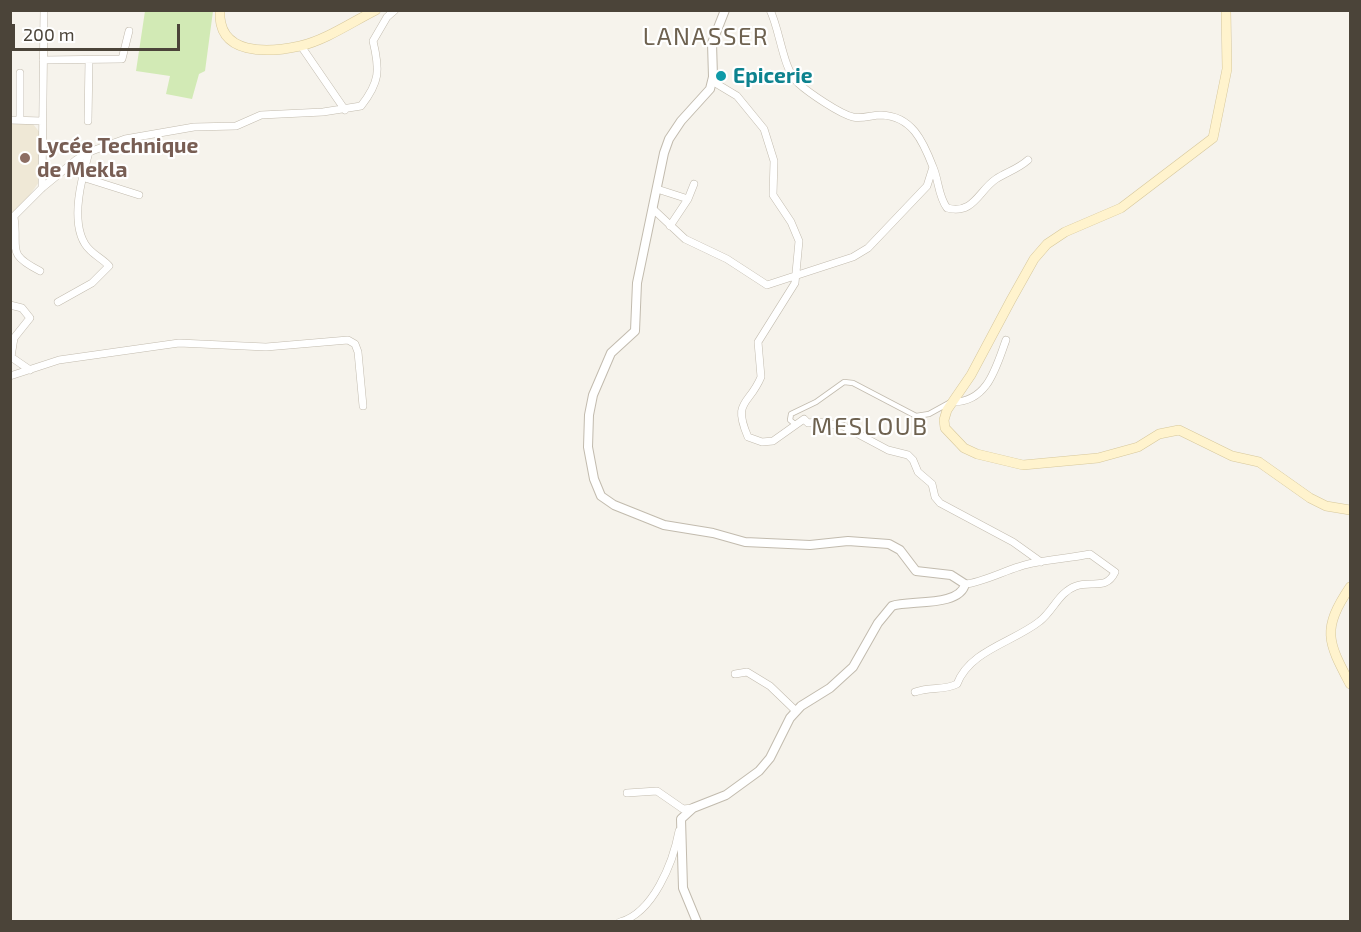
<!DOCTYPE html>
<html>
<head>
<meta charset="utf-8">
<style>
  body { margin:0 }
  #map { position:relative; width:1361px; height:932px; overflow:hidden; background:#f6f3ec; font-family:"Exo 2",sans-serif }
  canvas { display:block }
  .frame { position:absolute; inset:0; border:12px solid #4b4439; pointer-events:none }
  .scale { position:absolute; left:12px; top:24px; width:168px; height:27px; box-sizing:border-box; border:3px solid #4b4439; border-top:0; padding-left:8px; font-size:18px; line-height:21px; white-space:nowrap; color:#4b4439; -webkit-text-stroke:4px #fff; paint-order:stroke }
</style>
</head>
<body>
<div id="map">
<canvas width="1361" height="932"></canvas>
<div class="frame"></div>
<div class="scale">200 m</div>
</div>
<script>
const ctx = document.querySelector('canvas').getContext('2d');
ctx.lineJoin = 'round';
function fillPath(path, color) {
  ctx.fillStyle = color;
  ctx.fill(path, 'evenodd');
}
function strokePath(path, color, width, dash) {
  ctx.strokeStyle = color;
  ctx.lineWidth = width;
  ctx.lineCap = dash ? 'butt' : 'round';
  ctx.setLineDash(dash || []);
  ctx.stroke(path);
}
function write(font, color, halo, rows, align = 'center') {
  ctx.font = font + ' "Exo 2",sans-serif';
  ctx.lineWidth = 4.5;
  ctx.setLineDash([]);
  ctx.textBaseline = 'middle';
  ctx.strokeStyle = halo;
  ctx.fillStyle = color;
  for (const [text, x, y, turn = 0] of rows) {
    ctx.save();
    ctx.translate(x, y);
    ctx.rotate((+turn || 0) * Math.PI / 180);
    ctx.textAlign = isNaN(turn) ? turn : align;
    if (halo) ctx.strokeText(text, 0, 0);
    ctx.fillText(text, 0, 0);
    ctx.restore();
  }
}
const education = new Path2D(`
  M11,123L33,124L41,134L39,182L25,202L11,214Z`);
const green = new Path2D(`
  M145,11H213L205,71L199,74L192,99L166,94L170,76L136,71Z`);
const pedestrian = new Path2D(`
  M796,425L790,420L791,414L816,402L844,382L853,383L916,416L929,414L949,403`);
const minor = new Path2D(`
  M301,46L345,110
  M43,60L122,59L129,31
  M712,81L737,96L764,129L774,161L773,195L791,222L799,241L795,283L758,342L761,377C749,406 732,400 748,437L762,442L773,441L804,419L808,423L818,422L843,426L888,450L908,455L913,460L918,472L932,484L935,497L940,503L1013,542L1041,562
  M10,120L42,121
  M20,120V73
  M88,121L89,60
  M933,167C939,181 938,196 947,208C974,215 979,190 996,179C1007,172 1018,169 1028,160
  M82,177L139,195
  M42,188L44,10
  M657,189L688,199L694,184
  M653,209L685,239L727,259L767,285L853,257L868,248L927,186L933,167C923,141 912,116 881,115C872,115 863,119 853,117C840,114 809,93 798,83C783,70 780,30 770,10
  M14,217C19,250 5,253 40,271
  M10,220L42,188L76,160L89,152L125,139L194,127L236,126L261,115L323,112L361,106C380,82 380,70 373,41L387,17L395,10
  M670,226L688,199
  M58,302L92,283L109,266C102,258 91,254 85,244C70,220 82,177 89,152
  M10,305L22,308L30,318L14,338L11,357L30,370
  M10,376L59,360L179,343L266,347L348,340L355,344L358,352L363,406
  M953,402C988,402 996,367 1006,340
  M735,674L747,672L770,686L796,711
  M915,692C931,686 943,691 957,684C970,650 1014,642 1040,621C1053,611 1059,592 1076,586C1092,580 1106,591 1115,572L1090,554C1071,558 1052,559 1033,563C1013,566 983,583 965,584
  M627,793L657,791L683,809L693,808
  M620,922C653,913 673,863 679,831`);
const tertiary = new Path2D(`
  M697,922L683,888L681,819L693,808L726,795L759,771L770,758L790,718L801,706L830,688L853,667L878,623L892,606C910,600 960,607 965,584L951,575L916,571L900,550L889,544L848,541L810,545L745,542L713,533L664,525L614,505L601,496L594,479L588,447L589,415L593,395L611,353L635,331L637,283L664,153L669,139L681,121L710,89L713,77L712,43L725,10`);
const secondary = new Path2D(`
  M220,10C217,56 268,53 300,46C326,40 352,22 376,10
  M1226,10L1227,69L1213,138L1121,208L1065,232L1047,244L1034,259L1011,300L971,375L947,410L944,420L945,428L964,448L977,454L1023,465L1098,458L1138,447L1159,434L1179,430L1232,456L1259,462L1310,498L1326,506L1350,510
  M1350,587C1321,630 1328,642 1350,684`);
const markers = [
  [721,76,6,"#0f9aa8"],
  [25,158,6,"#8d6e63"]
];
const cultureNames = [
  ["Epicerie",733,76]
];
const educationNames = [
  ["Lycée Technique",37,146],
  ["de Mekla",37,170]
];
const quarterNames = [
  ["LANASSER",706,37],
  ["MESLOUB",870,427]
];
fillPath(education, '#efe8d6');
fillPath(green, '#d2eab5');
strokePath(pedestrian, '#c2bbae', 6);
strokePath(minor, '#c2bbae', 8);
strokePath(tertiary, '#c2bbae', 10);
strokePath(secondary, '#d6c79b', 10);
strokePath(pedestrian, '#fff', 4.5);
strokePath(minor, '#fff', 7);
strokePath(tertiary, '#fff', 8);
strokePath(secondary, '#fff3cd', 9);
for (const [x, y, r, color] of markers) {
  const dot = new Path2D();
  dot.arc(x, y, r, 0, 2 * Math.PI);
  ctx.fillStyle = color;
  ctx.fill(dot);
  strokePath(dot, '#fff', 2);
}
write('bold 21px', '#0d838f', '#fff', cultureNames, 'left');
write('bold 21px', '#785e54', '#fff', educationNames, 'left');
ctx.letterSpacing = '1.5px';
write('24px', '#6e6250', '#fff', quarterNames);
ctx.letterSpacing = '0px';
</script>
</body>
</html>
